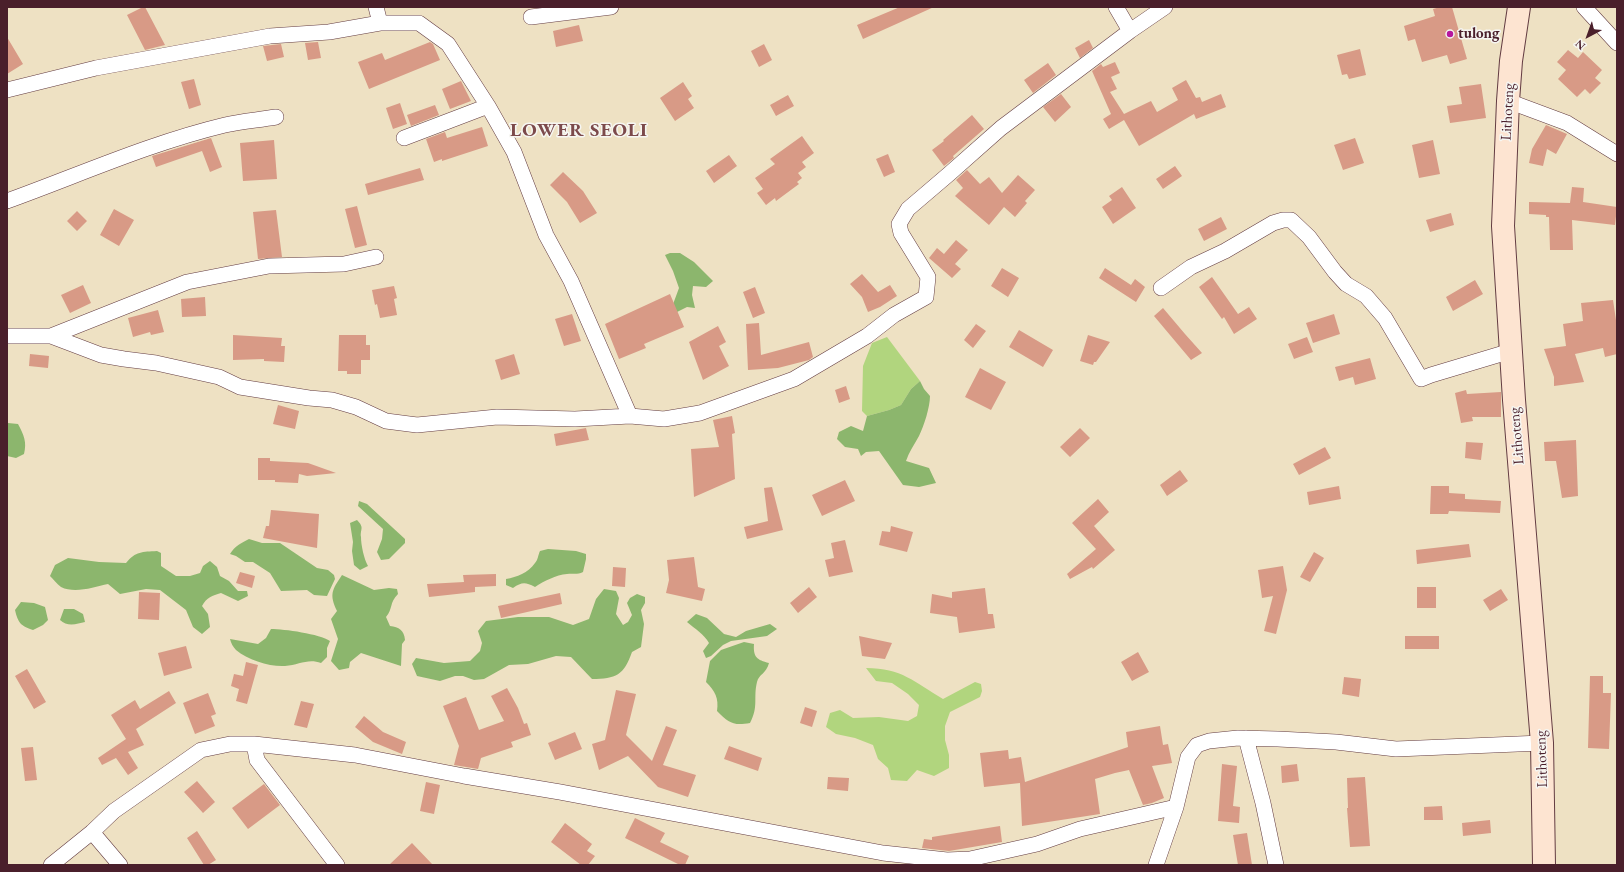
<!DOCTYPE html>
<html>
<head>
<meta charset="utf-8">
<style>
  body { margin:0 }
  #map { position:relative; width:1624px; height:872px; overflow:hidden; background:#eee1c3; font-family:"EB Garamond",serif }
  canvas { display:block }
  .frame { position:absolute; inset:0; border:8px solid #4a1f2b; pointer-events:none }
  .north { position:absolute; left:1568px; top:16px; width:40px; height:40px; -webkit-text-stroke:3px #f6f6f2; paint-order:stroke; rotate:221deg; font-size:11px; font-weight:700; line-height:16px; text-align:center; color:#4a1f2b }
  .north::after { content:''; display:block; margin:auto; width:14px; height:18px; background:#4a1f2b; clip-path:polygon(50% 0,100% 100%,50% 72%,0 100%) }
</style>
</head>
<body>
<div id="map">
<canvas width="1624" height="872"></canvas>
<div class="frame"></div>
<div class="north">N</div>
</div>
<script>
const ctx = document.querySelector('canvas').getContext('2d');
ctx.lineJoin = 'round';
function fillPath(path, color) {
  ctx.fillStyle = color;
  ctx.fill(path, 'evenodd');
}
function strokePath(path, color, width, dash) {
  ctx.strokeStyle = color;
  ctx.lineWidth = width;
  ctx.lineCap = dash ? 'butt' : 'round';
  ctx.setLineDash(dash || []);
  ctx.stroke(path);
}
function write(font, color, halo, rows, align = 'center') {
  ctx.font = font + ' "EB Garamond",serif';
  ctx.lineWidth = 3;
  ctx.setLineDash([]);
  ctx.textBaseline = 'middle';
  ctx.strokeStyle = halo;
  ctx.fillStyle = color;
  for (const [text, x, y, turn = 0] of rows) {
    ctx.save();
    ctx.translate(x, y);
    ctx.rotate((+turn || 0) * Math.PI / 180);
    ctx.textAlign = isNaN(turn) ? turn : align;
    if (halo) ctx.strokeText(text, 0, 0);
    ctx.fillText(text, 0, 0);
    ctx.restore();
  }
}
const green = new Path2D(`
  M887,337L920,381L911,389L901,405L889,410L867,416L862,411L863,366L872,343Z
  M866,668C902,668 914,682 943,699L975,682L981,684L982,691L980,697L950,712L945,726V740L949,755V768L934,776L917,770L907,781L891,780L888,768L878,759L873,745L855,738L836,734L826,727L830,713L840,710L853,718L879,717L908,721L917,716L919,705L908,694L892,683L876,681Z`);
const forest = new Path2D(`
  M670,253H680L694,262L713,281L706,287L693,286L692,295L695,308L687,307L675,313L672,307L679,288L673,271L665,255Z
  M920,381L924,389L930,396C930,407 924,426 919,436C914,445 909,452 906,461L929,468L936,483L919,487L903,485L879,451L866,452L861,456L858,449L845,447L837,439L839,432L851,426L863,431L867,416L889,410L901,405L911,389Z
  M8,423L18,424C24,435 27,442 24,454L16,458L7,456Z
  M359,501L367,504L405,539V543L389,559L381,560L377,552L382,539L383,529L358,506Z
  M357,520C365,528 360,529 361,537C361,545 364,559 368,566L360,570L354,565L352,551L353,542L350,523Z
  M249,539L262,543H280L317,568L328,570L334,575L335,579L327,596L314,595L307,590L281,591L270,573L253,562H245L236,556L230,554C235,546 241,543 249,539Z
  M548,549L576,551L586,554V559L583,572C577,575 573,573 567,574C556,575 544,581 535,587C525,582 522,582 513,588L506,585V579C517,577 528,573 535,563C538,560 538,555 540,551Z
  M157,551L161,553V566L176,576H190L200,573L203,566L210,561L217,567L220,576L229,581L238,591H247L248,596L238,601L221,593C212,596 207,597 202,606L208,614L210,627L202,634L193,627L186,610L160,590L146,589L120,594L108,584C94,587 75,594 61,587C57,584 53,579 50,576L55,565L68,558L99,562L126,563C136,551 142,552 157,551Z
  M342,575L374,590L389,588L397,589L398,594C389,603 393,609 386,617L390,626C399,627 404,630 405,640L402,644L401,666L361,653L350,662L349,668L339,670L331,661L338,639L331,619L337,611C329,594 332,590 342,575Z
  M604,589L616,591L619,598L616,614L623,625L628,622L632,615L627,603L630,598L637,594L645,597V603L641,610L644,624L641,647L632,652C624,675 616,679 592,679L571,657L556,656L528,664L509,665L484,679L474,680L463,676H455L440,681L417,676L412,664L416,658L444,663L470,661L480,651L482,643L478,631L486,621L518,617H549L573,625L589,619L596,599Z
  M21,602L34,603L45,607L48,620L43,625L33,630C21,626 18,623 15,610Z
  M64,609H74L83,614L85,622C77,624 67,627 60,620Z
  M696,614L707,618L724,634L736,637L746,631L770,624L777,629L767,636L731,641L723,645L711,656L706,658L703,651L709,643C704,634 695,629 687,622Z
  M271,629C284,629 320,634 330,641L327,648V657L321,663C308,658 299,665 285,666C270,667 248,660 236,650C233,647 231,643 230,639L258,644L266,638Z
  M744,642L754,644C753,657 757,660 769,663C766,674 759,674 757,682C753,698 759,706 750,723C733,726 729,723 717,711C719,698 715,691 706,682L710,661L721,650Z`);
const building = new Path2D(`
  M143,7H145L165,45L145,50L127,15Z
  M900,7H934L863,39L857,25Z
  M1440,7H1452L1467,59L1450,64L1447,55L1422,62L1415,39L1408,41L1404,26L1435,16L1433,9Z
  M579,25L583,41L556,47L553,31Z
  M7,37L23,64L7,74Z
  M1089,40L1093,48L1080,58L1075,48Z
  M318,42L321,58L308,60L305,43Z
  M430,42L433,44L440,60L369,89L358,62L382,53L385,60Z
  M281,44L284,57L267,61L263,46Z
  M764,44L772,60L759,67L751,51Z
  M1360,49L1366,75L1349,79L1347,74L1342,75L1337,55Z
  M1568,50L1578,58L1583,52L1602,70L1595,78L1601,83L1590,94L1585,89L1577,97L1558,79L1566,70L1557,62Z
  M1115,62L1120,73L1111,77L1117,89L1110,92L1124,114L1151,101L1157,112L1178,100L1172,88L1186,80L1196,98L1200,97L1202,102L1221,94L1226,107L1196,119L1194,114L1139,146L1124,120L1109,129L1103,119L1111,114L1092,71L1101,64L1103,67Z
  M1048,63L1056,75L1033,93L1024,80Z
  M194,79L201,105L189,109L181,82Z
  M461,81L471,101L450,109L442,89Z
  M683,82L692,96L688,99L694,108L675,121L660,98Z
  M1481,84L1486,118L1450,123L1447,106L1462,104L1459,87Z
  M1061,94L1071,107L1055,122L1043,107Z
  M788,95L794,106L776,116L770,105Z
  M400,103L407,124L393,129L386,108Z
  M435,105L439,115L411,126L407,115Z
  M972,115L984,129L953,156L954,158L944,166L932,150L944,141L943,140Z
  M1546,125L1567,134L1556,154L1547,149L1543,166L1529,163L1532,149Z
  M482,127L488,146L442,161V159L434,162L426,139L445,132L447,138Z
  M802,136L814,153L802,162L806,167L798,173L802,178L797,182L799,184L776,201L775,198L766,205L757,193L763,189L755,178L775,164L770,159Z
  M211,138L222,167L210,172L202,151L156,167L152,156Z
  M1355,138L1364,163L1343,170L1334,145Z
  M274,140L277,179L243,181L240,143Z
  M1433,140L1440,174L1419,178L1412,145Z
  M888,154L895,172L884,177L876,159Z
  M729,155L737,166L714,183L706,171Z
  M1175,166L1182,176L1163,189L1156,179Z
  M420,168L424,180L368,195L365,184Z
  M967,170L980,184L989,177L1002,193L1018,175L1035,190L1025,201L1027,203L1015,217L1004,207L989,225L955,196L963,188L956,180Z
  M563,172L583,191L597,213L580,223L567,202L550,185Z
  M1122,187L1136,208L1113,224L1102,207L1112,200L1109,196Z
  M1572,187L1584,188L1583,202L1617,207L1615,225L1572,220L1573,250H1550L1549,217H1546V215L1529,214V202L1570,203Z
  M357,206L367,245L355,248L345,209Z
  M114,209L134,220L119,246L100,235Z
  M276,210L282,257L258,259L253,212Z
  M77,211L87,221L77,231L67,221Z
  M1451,213L1454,225L1430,232L1426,220Z
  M1221,217L1227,229L1204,241L1198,229Z
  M956,240L968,250L955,264L961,269L952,278L929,258L937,248L944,254Z
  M1002,268L1019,278L1008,297L991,286Z
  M1105,268L1131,285L1135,279L1145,287L1136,302L1099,278Z
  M862,274L878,292L890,285L897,296L880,307L868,312L862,297L850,284Z
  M1212,277L1238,314L1249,307L1257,319L1234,334L1224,317L1222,319L1199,287Z
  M1475,280L1483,294L1453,311L1446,297Z
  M83,285L91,303L70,313L61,295Z
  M394,286L397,298L394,299L397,315L380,318L377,304L375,305L372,290Z
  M755,287L765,313L753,318L743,292Z
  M670,294L684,327L644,344L646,348L619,359L605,324Z
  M205,297L206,316L182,317L181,299Z
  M1613,300L1617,327V354L1605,357L1603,348L1575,354L1584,382L1554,386V377L1544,349L1566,346L1563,324L1583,321L1581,303Z
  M1163,308L1185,334L1202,353L1191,360L1154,316Z
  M158,310L164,332L151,335L150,332L133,337L128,318Z
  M572,314L581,341L564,346L555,319Z
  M1334,314L1340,334L1313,343L1306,323Z
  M759,323L761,355L809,342L813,357L809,360L778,368L748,370L746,324Z
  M976,324L986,331L973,348L964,340Z
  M718,326L726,342L719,346L729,366L703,380L689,342Z
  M1019,330L1053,350L1043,367L1009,347Z
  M233,335L282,338L281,346H285L284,362L264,361V359L233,360Z
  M339,335H366V345H370V360H361V374H347V371H338Z
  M1088,335L1110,342L1096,362H1094L1093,365L1080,361Z
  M1307,337L1313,352L1294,359L1288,344Z
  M30,354L49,356L48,368L29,366Z
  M514,354L520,374L501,380L495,360Z
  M1370,358L1376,379L1355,385L1353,377L1339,381L1335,367Z
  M980,368L1006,382L991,410L965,397Z
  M846,386L850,399L839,403L835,390Z
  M1466,390L1467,394L1501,392V417H1472L1473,421L1461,423L1455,393Z
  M278,405L299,411L295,429L273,424Z
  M732,416L735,433L732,434L735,479L694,497L691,449L719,447L713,420Z
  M586,428L589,440L556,446L554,434Z
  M1080,428L1090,438L1070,457L1060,447Z
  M1576,440L1578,496L1562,498L1556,461H1545L1544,442Z
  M1466,442L1483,443L1481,460L1465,458Z
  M1325,447L1331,458L1299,475L1293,464Z
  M258,458H270V461L308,463L336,473L307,476L299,474L298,483L275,482V480H258Z
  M1180,470L1188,481L1167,496L1160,485Z
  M845,480L855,501L822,516L812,495Z
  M1339,486L1341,499L1309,505L1307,492Z
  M1431,486H1449V493L1465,494V499L1501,501L1500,513L1449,511L1448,514H1430Z
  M772,487L783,530L747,539L744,527L768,521L764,488Z
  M1098,499L1109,512L1094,526L1115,550L1093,569L1092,567L1070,579L1067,574L1096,549L1072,523Z
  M271,510L319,514L317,548L263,538L266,526H269Z
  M891,526L913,532L907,552L879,545L882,531L890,532Z
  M845,540L853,572L829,577L825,560L834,558L831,543Z
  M1469,544L1471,557L1417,564L1416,550Z
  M1314,552L1324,558L1310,582L1300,577Z
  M694,557L698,587L705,589L702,601L666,593L669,580L667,560Z
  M1283,566L1287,590L1276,634L1264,631L1273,596L1262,598L1258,570Z
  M613,567L626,568L625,587L612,586Z
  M240,572L255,576L252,588L236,583Z
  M496,574V586L475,587V592L429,597L427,584L464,582L463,575Z
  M809,587L817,597L798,613L790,603Z
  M1417,587H1436V608H1417Z
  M985,588L988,614H993L995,628L959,633L957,617L930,613L932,594L952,598V592Z
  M1501,589L1508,600L1490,611L1483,600Z
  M139,592L160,593L159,620L138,619Z
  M560,593L562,604L501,618L498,606Z
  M859,636L892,643L885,659L862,656Z
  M1405,636H1439V649H1405Z
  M186,646L192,668L164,676L158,653Z
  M1138,652L1149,672L1132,681L1121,662Z
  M246,662L258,665L247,704L236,701L239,689L231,686L234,674L243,676Z
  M27,669L46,702L34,709L15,676Z
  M1590,676H1603V693H1611L1609,749L1588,748Z
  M1344,677L1361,679L1359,697L1342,694Z
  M507,688L518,708L524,724L527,723L531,735L511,742L513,747L481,758L478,769L454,765L459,746L443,706L466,697L479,730L504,721L491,696Z
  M616,690L636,694L626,735L652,761L666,726L677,730L663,765L696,775L688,797L658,787L628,756L599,770L592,744L605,740Z
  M169,691L176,703L136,729L144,745L128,752L138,768L128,775L116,758L102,765L98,758L126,739L111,715L135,700L140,709Z
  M208,693L216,714L211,716L215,726L195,734L183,703Z
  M301,701L314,704L307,728L294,725Z
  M805,707L817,711L812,727L800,723Z
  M364,716L383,732L406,742L402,754L373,742L355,727Z
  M1160,726L1163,745L1168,744L1172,763L1152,766L1164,798L1152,803L1143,805L1129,770L1115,773L1095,779L1100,814L1022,826L1020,783L984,787L980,753L1008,750L1009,759L1021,757L1025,782L1128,747L1126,732Z
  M575,732L582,749L555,760L548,743Z
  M729,746L762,758L758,771L724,759Z
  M33,747L37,780L25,781L21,748Z
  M1222,764L1237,766L1233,806L1240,807L1239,823L1218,821Z
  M1297,764L1299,781L1282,783L1281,766Z
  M828,777L849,778L848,791L827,789Z
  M1365,777L1370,846L1350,847L1347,808H1348L1347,778Z
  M197,781L215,802L203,813L184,792Z
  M426,782L440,785L434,814L420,811Z
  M264,784L280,805L248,829L232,808Z
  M1442,806L1443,820H1424V807Z
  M635,818L665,833L660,842L689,856L685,865H680L625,838Z
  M1490,820L1491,833L1463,836L1462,823Z
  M565,823L592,844L587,851L595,856L588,865H581L551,842Z
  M1000,826L1002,842L949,851L922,848L924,839L932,840V837Z
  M197,831L216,860L208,865H204L187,838Z
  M1247,833L1252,865H1238L1233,835Z
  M412,843L433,865H389Z`);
const street = new Path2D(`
  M376,7L380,23
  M1116,7L1130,31
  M1584,7L1617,43
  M531,17L611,7
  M7,90L96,68L270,36L329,32L380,23H419L448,44L488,106L514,152L546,235L571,281L630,416
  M1508,101L1567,123L1617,154
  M404,138L488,106
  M7,201C79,175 150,143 225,125C242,121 259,120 276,117
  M1161,288L1191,267L1225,251L1273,223L1283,220H1291L1309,237L1335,272L1346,284L1366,296L1385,318L1421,379L1431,375L1511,351
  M7,336H51L101,355L124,359L156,363L219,377L240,387L309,398L332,400L356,407L386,421L417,425L497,417L575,419L630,416L664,419L700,413L794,379L867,336L894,315L926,297L928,277L901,233L899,224L908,209L949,174L1001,128L1130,31L1165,7
  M51,336L187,282L269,266L344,264L376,257
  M1246,738L1263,803L1276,865
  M254,744L257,760L337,865
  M92,832L120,865
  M51,865L92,832L114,811L201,750L230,744H254L355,755L464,776L560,792L883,853L947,860L970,859L1037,844L1080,829L1176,807L1188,757L1197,745L1209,741L1238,738L1278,739L1336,742L1396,749L1542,743
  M1156,865L1176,807`);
const secondary = new Path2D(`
  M1519,7L1511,61L1508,101L1503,226L1514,400L1542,743L1544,865`);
const markers = [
  [1450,34,4,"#b5179e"]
];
const poiNames = [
  ["tulong",1458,34]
];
const streetNames = [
  ["Lithoteng",1508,112,-87],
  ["Lithoteng",1517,436,-95],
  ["Lithoteng",1542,759,-92]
];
const districtNames = [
  ["LOWER SEOLI",579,131]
];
fillPath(green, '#b1d57e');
fillPath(forest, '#8cb66d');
fillPath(building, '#d89a86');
strokePath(street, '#633c42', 16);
strokePath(secondary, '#633c42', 24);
strokePath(street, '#fff', 15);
strokePath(secondary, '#fde4d1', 22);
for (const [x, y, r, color] of markers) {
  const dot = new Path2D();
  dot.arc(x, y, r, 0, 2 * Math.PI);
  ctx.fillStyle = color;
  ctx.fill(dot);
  strokePath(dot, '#f6f6f2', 1.5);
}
write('bold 15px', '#4a1f2b', '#f6f6f2', poiNames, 'left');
write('15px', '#4a1f2b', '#f6f6f2', streetNames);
ctx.letterSpacing = '1px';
write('bold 19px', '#7c4a4b', '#f6f6f2', districtNames);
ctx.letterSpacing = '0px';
</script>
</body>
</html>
